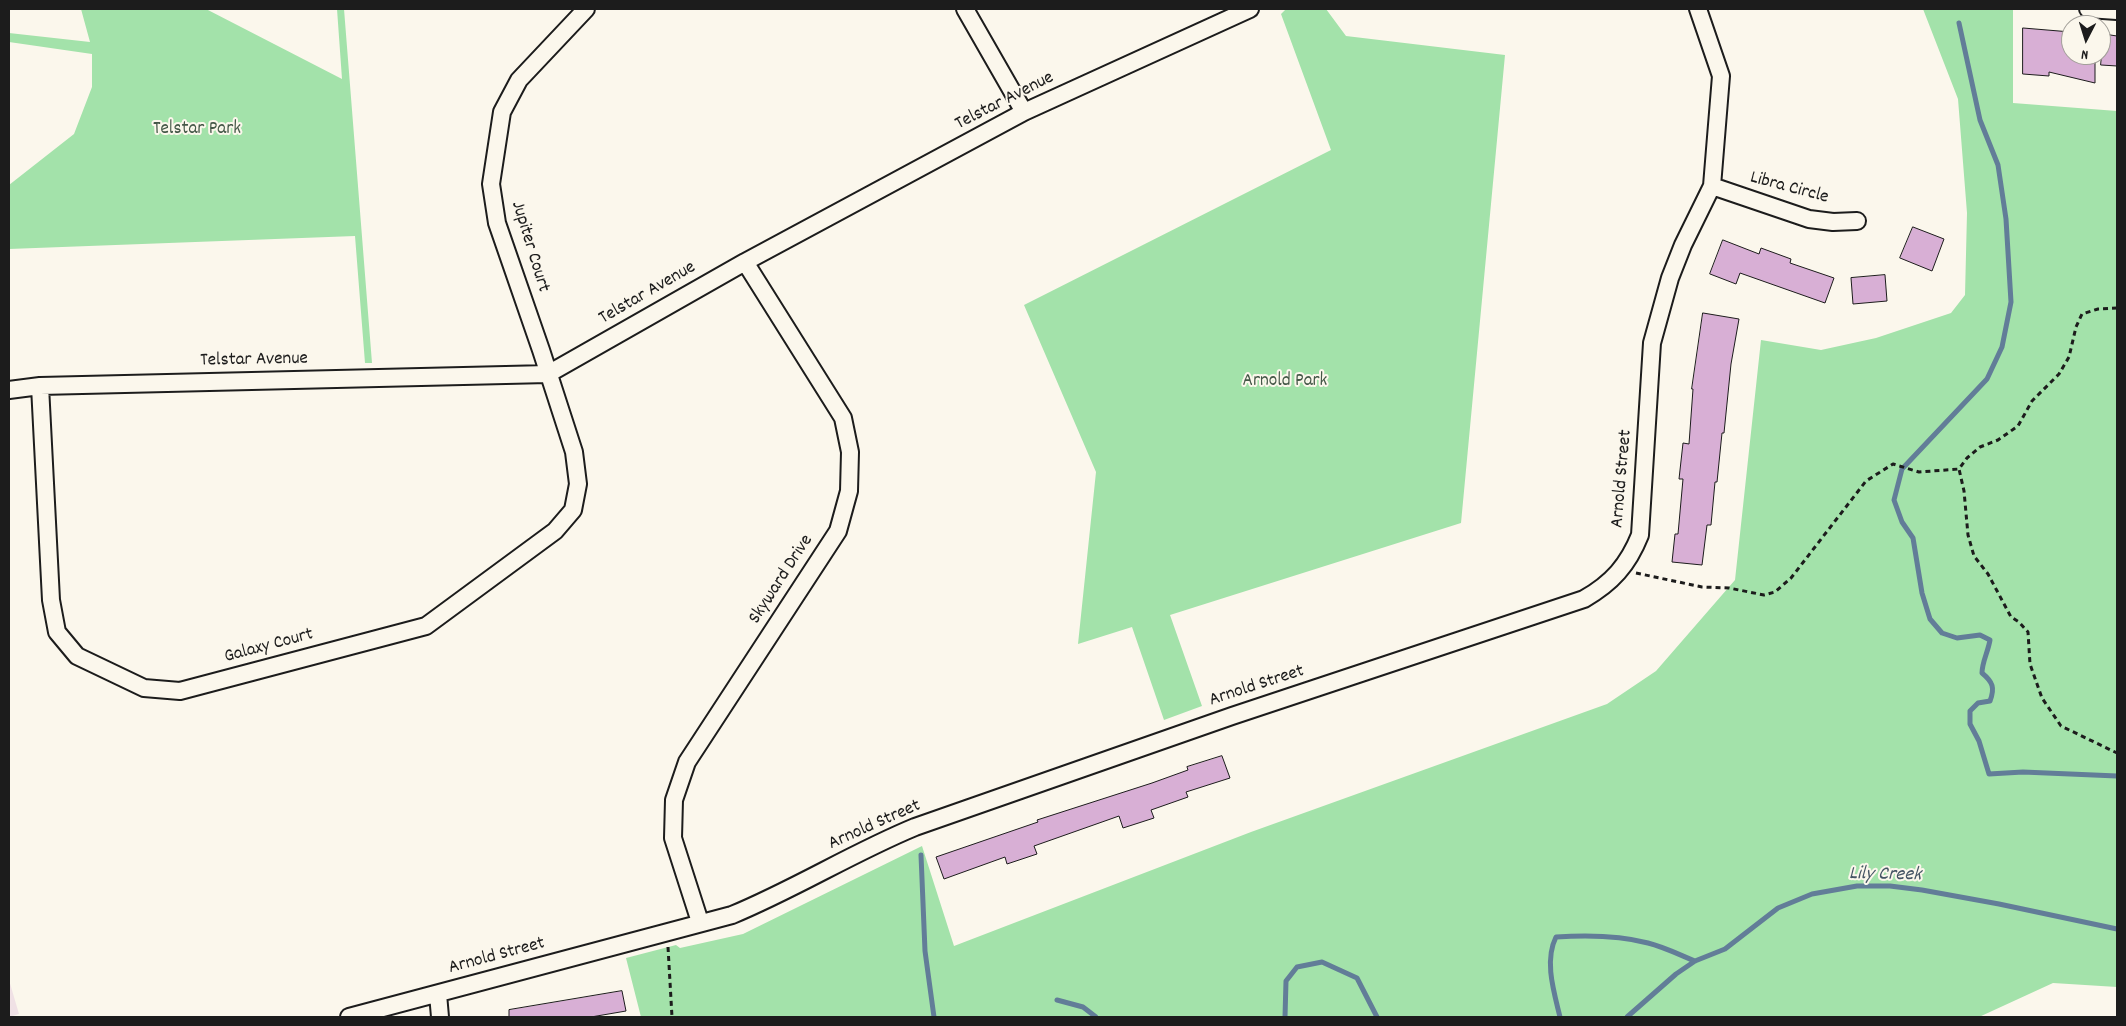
<!DOCTYPE html>
<html>
<head>
<meta charset="utf-8">
<style>
  body { margin:0 }
  #map { position:relative; width:2126px; height:1026px; overflow:hidden; background:#fbf7ec; font-family:Dekko,sans-serif }
  canvas { display:block }
  .frame { position:absolute; inset:0; border:10px solid #1c1c1c; pointer-events:none }
  .north { position:absolute; left:2061px; top:15px; width:50px; height:50px; box-sizing:border-box; background:#fbf7ec; border:1px solid #a29f99; border-radius:50%; rotate:185deg; font-size:14px; font-weight:700; line-height:20px; text-align:center; color:#1c1c1c }
  .north::after { content:''; display:block; margin:auto; width:18px; height:22px; background:#1c1c1c; clip-path:polygon(50% 0,100% 100%,50% 72%,0 100%) }
</style>
</head>
<body>
<div id="map">
<canvas width="2126" height="1026"></canvas>
<div class="frame"></div>
<div class="north">N</div>
</div>
<script>
const ctx = document.querySelector('canvas').getContext('2d');
ctx.lineJoin = 'round';
function fillPath(path, color) {
  ctx.fillStyle = color;
  ctx.fill(path, 'evenodd');
}
function strokePath(path, color, width, dash) {
  ctx.strokeStyle = color;
  ctx.lineWidth = width;
  ctx.lineCap = dash ? 'butt' : 'round';
  ctx.setLineDash(dash || []);
  ctx.stroke(path);
}
function write(font, color, halo, rows, align = 'center') {
  ctx.font = font + ' Dekko,sans-serif';
  ctx.lineWidth = 4;
  ctx.setLineDash([]);
  ctx.textBaseline = 'middle';
  ctx.strokeStyle = halo;
  ctx.fillStyle = color;
  for (const [text, x, y, turn = 0] of rows) {
    ctx.save();
    ctx.translate(x, y);
    ctx.rotate((+turn || 0) * Math.PI / 180);
    ctx.textAlign = isNaN(turn) ? turn : align;
    if (halo) ctx.strokeText(text, 0, 0);
    ctx.fillText(text, 0, 0);
    ctx.restore();
  }
}
const built = new Path2D(`
  M9,980L19,1014L9,1017Z`);
const green = new Path2D(`
  M81,9H206L342,79L337,9H344L372,363H365L355,236L9,249V185L74,134L92,87V54L9,42V33L90,42Z
  M1286,9H1326L1346,36L1505,55L1461,523L1170,615L1202,706L1164,720L1132,627L1078,644L1096,472L1024,305L1331,150L1281,14Z
  M1923,9H2013V103L2117,111V987L2053,983L1979,1017H641L626,958L676,945L680,948L743,934L922,846L954,946L1251,832L1607,704L1656,671L1735,580L1761,340L1821,350L1876,338L1951,313L1965,295L1967,213L1958,99Z`);
const stream = new Path2D(`
  M1959,23L1980,120L1998,165L2006,219L2011,302L2002,347L1987,379L1902,469L1894,500L1902,522L1913,538L1922,593L1930,619L1942,633L1957,638L1980,635L1990,640C1988,652 1982,662 1982,673C1993,682 1995,688 1990,701L1978,703L1970,711V724L1979,741L1989,774L2023,772L2117,776
  M921,855L925,951L934,1017
  M1057,1000L1083,1007L1096,1017
  M1285,1017L1286,981L1297,967L1322,962L1357,978L1377,1017
  M1560,1017C1554,992 1544,961 1556,937C1587,935 1618,935 1648,943C1664,947 1680,955 1695,961
  M1627,1017L1676,974L1695,961L1725,949L1778,908L1812,894L1857,886H1890L1922,890L1999,904L2117,929`);
const building = new Path2D(`
  M2023,28L2071,32V55H2095V83L2049,72V76L2023,74Z
  M2104,34L2117,36V66L2101,65Z
  M1913,227L1944,239L1932,271L1900,258Z
  M1723,240L1759,254L1761,248L1791,259L1790,263L1834,278L1825,303L1740,273L1736,284L1710,274Z
  M1885,275L1887,301L1853,304L1851,278Z
  M1703,313L1739,319L1731,364L1724,433H1722L1717,482H1715L1711,525H1707L1702,565L1672,562L1675,534H1678L1683,479H1679L1683,443L1689,444L1693,389H1692Z
  M1222,756L1230,778L1186,792L1188,797L1151,810L1154,818L1123,828L1119,816L1034,846L1037,854L1007,864L1005,857L944,879L936,857L1038,822L1037,820L1152,783L1188,770L1187,767Z
  M622,991L626,1011L591,1017H509V1010Z`);
const path = new Path2D(`
  M2117,308L2098,309L2082,314L2076,327L2069,357L2059,374L2032,401L2018,426L1998,440L1980,447L1967,458L1959,469L1964,491L1968,535L1974,556L1988,574L2011,617L2019,622L2028,632L2030,664L2042,698L2061,726L2117,753
  M1636,573L1702,587L1729,588L1764,595L1775,592L1791,578L1866,481L1893,464L1919,472L1959,469
  M668,947L672,1017`);
const street = new Path2D(`
  M965,9L1024,112
  M2088,9L2117,11
  M1712,186L1809,219L1833,222L1857,221
  M40,386L51,600L57,632L77,656L144,688L180,691L426,626L555,531L573,510L578,484L574,452L541,350L497,223L491,184L502,112L519,80L586,9
  M9,390L40,386L548,374L745,262L1024,112L1250,9
  M700,922L673,838L674,800L687,762L838,531L849,491L850,452L843,418L745,262
  M438,994L440,1017
  M349,1017L732,915C795,889 852,853 915,827L1232,716L1584,599C1612,583 1628,565 1640,535L1652,343L1670,278L1683,245L1712,186L1721,76L1698,9`);
const streetNames = [
  ["Telstar Avenue",1005,102,-27],
  ["Libra Circle",1789,189,15],
  ["Jupiter Court",529,247,73],
  ["Telstar Avenue",648,294,-30],
  ["Telstar Avenue",254,361,-1],
  ["Arnold Street",1623,479,-85],
  ["Skyward Drive",782,580,-57],
  ["Galaxy Court",269,647,-15],
  ["Arnold Street",1257,687,-18],
  ["Arnold Street",875,826,-24],
  ["Arnold Street",497,957,-15]
];
const parkNames = [
  ["Telstar Park",197,130],
  ["Arnold Park",1285,382]
];
const waterNames = [
  ["Lily Creek",1885,876,1]
];
fillPath(built, '#f0e1e5');
fillPath(green, '#a3e2aa');
strokePath(stream, '#627d98', 5);
fillPath(building, '#d8afd5');
strokePath(building, '#1c1c1c', 1);
strokePath(street, '#1c1c1c', 20);
strokePath(path, '#1c1c1c', 3, [5, 4]);
strokePath(street, '#fbf7ec', 16);
write('19px', '#1c1c1c', '#fbf7ec', streetNames);
write('19px', '#445747', '#fbf7ec', parkNames);
write('italic 20px', '#455564', '#fbf7ec', waterNames);
</script>
</body>
</html>
